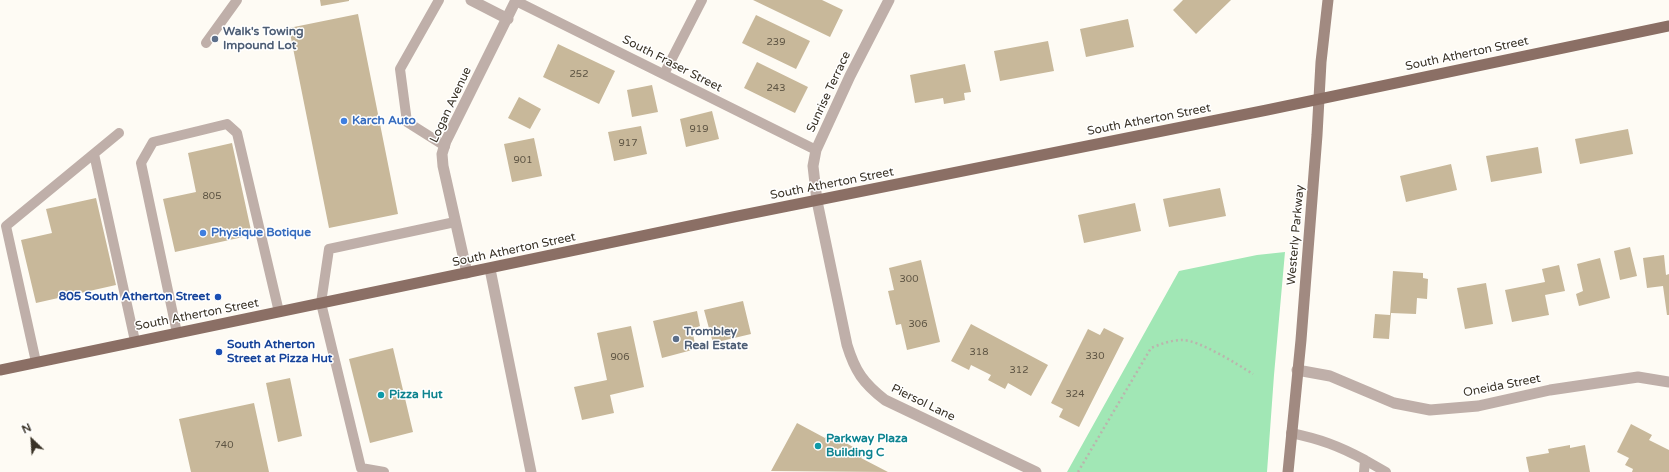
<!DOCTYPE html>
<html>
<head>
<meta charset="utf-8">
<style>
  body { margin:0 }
  #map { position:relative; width:1669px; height:472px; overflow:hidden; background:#fefbf4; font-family:"Varela Round",sans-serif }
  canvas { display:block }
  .north { position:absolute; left:12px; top:420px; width:40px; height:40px; -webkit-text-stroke:3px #fff; paint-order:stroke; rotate:335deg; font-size:11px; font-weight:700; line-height:16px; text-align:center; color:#393226 }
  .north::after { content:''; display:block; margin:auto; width:14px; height:18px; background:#393226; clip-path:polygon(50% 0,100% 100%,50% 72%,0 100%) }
</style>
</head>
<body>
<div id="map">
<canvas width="1669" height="472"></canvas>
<div class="north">N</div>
</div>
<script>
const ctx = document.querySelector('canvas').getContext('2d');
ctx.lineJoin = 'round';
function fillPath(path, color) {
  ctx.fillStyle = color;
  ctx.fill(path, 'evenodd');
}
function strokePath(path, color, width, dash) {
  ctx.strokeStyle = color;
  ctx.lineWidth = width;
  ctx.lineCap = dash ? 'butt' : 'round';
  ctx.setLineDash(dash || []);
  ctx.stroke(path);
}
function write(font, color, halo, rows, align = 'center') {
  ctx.font = font + ' "Varela Round",sans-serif';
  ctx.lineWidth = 3;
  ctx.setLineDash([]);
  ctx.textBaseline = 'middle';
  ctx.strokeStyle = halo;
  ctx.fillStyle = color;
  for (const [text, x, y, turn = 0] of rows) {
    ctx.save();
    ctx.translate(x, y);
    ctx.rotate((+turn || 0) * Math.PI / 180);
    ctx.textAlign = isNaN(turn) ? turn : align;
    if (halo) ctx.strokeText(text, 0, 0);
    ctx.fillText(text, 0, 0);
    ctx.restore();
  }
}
const green = new Path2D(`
  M1285,252L1274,375L1267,472H1067L1179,271L1257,255Z`);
const building = new Path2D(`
  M320,0H349V1L321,6Z
  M753,0H822L843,10L830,37Z
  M1183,0H1231L1196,34L1173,10Z
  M358,14L398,214L329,228L289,28Z
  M756,15L810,41L796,69L742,43Z
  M1128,19L1134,47L1086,57L1080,29Z
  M1048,41L1054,71L1000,81L994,51Z
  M558,44L615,71L599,104L543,77Z
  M757,62L808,87L795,113L744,88Z
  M965,64L971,92L964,93L965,100L944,104L943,98L915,103L910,75Z
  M652,85L658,112L632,117L627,90Z
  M519,97L541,109L530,129L508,118Z
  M712,111L719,139L686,147L680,119Z
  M641,126L647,154L614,161L608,132Z
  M1628,129L1633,154L1580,164L1575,139Z
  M534,138L542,176L512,182L504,144Z
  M232,143L252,235L175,252L163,199L196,192L188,153Z
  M1538,147L1542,173L1491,182L1486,156Z
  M1451,164L1457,190L1406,202L1400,176Z
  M1220,188L1226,216L1169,227L1163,199Z
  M96,198L116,285L36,303L21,240L52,233L46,209Z
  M1135,203L1141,231L1084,243L1078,215Z
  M1630,247L1637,276L1620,280L1614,251Z
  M1664,255L1666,275L1669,274V315H1667L1663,286L1647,288L1643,258Z
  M1600,258L1610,298L1579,306L1576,294L1583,291L1577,264Z
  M921,260L940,342L907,350L901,324L896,325L888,291L894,290L889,268Z
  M1559,265L1565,291L1545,295L1549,315L1512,322L1505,290L1545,282L1542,269Z
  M1393,271L1423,273V278L1428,279L1427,299L1417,298L1416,314L1391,313L1389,339L1373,338L1375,314L1390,315Z
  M1486,283L1493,324L1465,329L1457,288Z
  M743,301L751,334L713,343L704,310Z
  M697,311L700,326L692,329L696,349L662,358L653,321Z
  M971,324L1048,365L1031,396L1008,383L1005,389L988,380L991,375L971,365L969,370L951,361Z
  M631,326L644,387L610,395L614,413L582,420L574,387L607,380L597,333Z
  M1104,328L1124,338L1079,427L1059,417L1063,409L1051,403L1088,329L1100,335Z
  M393,348L413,432L370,443L349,359Z
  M290,378L302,436L278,442L266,383Z
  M254,403L269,472H191L179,419Z
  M797,423L825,438L828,433L864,453L861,458L888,472L771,471Z
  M1631,424L1652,435L1649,440L1669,450V472H1632L1633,469L1625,465L1629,458L1617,452Z
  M1570,445V448L1585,445L1590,472H1529L1526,457L1549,453L1548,449Z`);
const path = new Path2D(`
  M1078,472L1151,348C1161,344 1171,340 1182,340C1199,340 1237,364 1253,374`);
const service = new Path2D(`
  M439,0L400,69L407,122L445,146
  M516,1L816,150
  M206,43L237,0
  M664,74L702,0
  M94,154L135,341
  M177,333L141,163L153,142L227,124L237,133L279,312
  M36,362L6,226L119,133
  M1291,433C1320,439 1339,446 1365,460L1364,472
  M1365,460L1386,472
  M384,472L361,468L321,303L329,249L455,222`);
const minor = new Path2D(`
  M471,0L508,19
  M889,0L850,76L816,150L813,166L817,201L847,345C855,371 863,383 885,400L1036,472
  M490,269L531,472
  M467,273L443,166L442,154L446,141L516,0
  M1297,370L1330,376L1394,403L1430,410L1478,406L1550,390L1638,377L1669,382`);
const secondary = new Path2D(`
  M1288,472L1301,340L1317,135L1321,62L1328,0`);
const primary = new Path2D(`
  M0,370L733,217L1267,110L1669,26`);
const markers = [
  [215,39,4,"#5c6f8a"],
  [344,121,4,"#3f7fe0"],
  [203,233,4,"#3f7fe0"],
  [218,297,4,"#1a4fb4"],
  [676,339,4,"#5c6f8a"],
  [219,352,4,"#1a4fb4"],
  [381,395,4,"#0f9aa8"],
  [818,446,4,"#0f9aa8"]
];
const numberNames = [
  ["239",776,42],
  ["252",579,74],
  ["243",776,88],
  ["919",699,129],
  ["917",628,143],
  ["901",523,160],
  ["805",212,196],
  ["300",909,279],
  ["306",918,324],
  ["318",979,352],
  ["330",1095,356],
  ["906",620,357],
  ["312",1019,370],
  ["324",1075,394],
  ["740",224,445]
];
const serviceNames = [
  ["Walk's Towing",223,32],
  ["Impound Lot",223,46],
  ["Trombley",684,332],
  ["Real Estate",684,346]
];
const streetNames = [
  ["South Atherton Street",1467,54,-12],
  ["South Fraser Street",672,64,27],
  ["Sunrise Terrace",829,92,-65],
  ["Logan Avenue",451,105,-65],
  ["South Atherton Street",1149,120,-11],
  ["South Atherton Street",832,184,-11],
  ["Westerly Parkway",1296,235,-85],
  ["South Atherton Street",514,250,-12],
  ["South Atherton Street",197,315,-11],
  ["Oneida Street",1502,386,-11],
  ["Piersol Lane",923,403,26]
];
const shopNames = [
  ["Karch Auto",352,121],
  ["Physique Botique",211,233]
];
const transitNames = [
  ["805 South Atherton Street",210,297],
  ["South Atherton",227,345,"left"],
  ["Street at Pizza Hut",227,359,"left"]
];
const cultureNames = [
  ["Pizza Hut",389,395],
  ["Parkway Plaza",826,439],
  ["Building C",826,453]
];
fillPath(green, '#a1e7b5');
fillPath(building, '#c8b89a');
strokePath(path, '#bab5ad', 2.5, [2, 3]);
strokePath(service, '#bfafa9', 10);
strokePath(minor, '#bfafa9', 11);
strokePath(secondary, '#a18a81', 11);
strokePath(primary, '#8b6f65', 11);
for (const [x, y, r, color] of markers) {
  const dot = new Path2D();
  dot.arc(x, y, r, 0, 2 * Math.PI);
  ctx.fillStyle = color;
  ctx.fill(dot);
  strokePath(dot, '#fff', 1.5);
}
write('10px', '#5d5443', null, numberNames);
write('bold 12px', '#4e5e75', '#fff', serviceNames, 'left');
write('12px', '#393226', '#fff', streetNames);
write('bold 12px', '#366cbe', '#fff', shopNames, 'left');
write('bold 12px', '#164399', '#fff', transitNames, 'right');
write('bold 12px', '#0d838f', '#fff', cultureNames, 'left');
</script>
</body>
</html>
